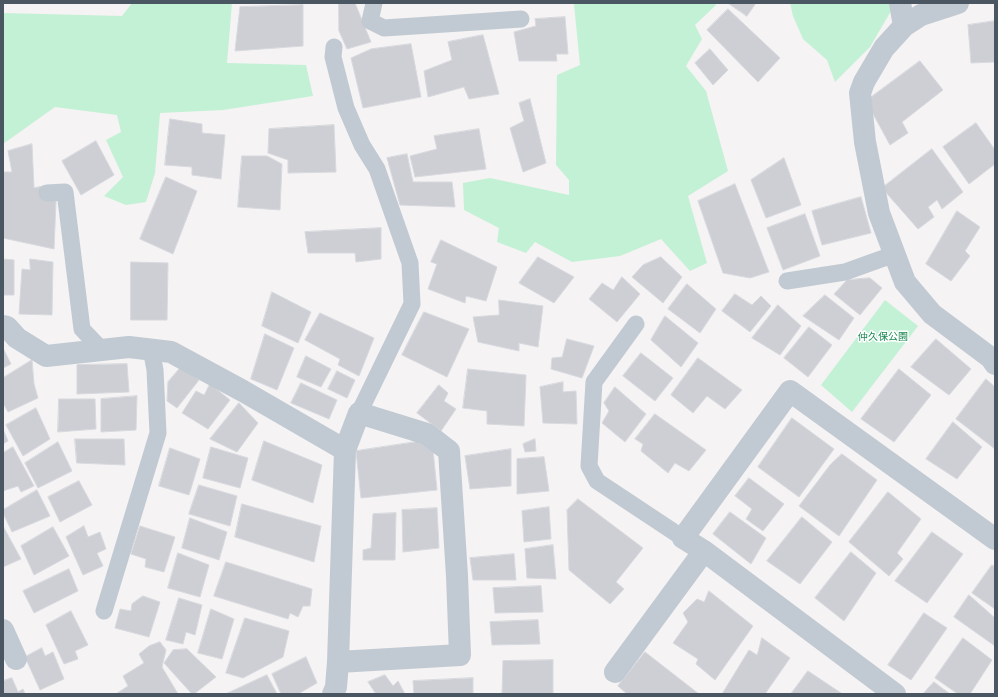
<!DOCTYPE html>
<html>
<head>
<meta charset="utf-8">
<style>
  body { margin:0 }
  #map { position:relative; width:998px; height:697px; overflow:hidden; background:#f5f3f3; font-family:"Fira Sans Condensed",sans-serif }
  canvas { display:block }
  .frame { position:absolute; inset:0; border:4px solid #4a5661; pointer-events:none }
</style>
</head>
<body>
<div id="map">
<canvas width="998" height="697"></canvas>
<div class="frame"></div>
</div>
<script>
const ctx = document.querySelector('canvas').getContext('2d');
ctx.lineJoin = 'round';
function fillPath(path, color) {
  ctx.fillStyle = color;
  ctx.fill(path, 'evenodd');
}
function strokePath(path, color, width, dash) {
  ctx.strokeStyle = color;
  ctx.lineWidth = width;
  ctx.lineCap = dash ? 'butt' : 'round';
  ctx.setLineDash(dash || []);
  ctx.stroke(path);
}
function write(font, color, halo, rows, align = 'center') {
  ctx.font = font + ' "Fira Sans Condensed","Noto Sans JP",sans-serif';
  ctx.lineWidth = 3;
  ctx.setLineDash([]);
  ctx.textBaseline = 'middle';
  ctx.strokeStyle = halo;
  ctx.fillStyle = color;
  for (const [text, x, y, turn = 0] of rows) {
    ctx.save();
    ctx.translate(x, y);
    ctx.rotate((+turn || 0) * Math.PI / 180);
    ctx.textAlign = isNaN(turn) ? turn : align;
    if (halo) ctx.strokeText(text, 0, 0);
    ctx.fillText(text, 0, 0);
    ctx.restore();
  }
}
const green = new Path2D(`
  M132,3H232L227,63L306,65L313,96L223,110L160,113L155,173L146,202L126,205L104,196L123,177L106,140L121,132L117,115L55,107L3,144V13L122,16Z
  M569,3H714L716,5L695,25L702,39L686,66L706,91L728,171L688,196L707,263L690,271L661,239L620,256L572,262L535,242L526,253L497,242L499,228L464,210L463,183L490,178L569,195V180L556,165L557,75L580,65L574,4Z
  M790,3H890L891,11L870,47L835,82L827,60L803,39L793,16Z
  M885,300L918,326L852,412L821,385Z`);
const building = new Path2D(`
  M339,3H355L371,42L347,49L339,31Z
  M728,3H756L747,16Z
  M303,5V46L235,51L240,7Z
  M728,9L780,58L758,82L707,30Z
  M565,17L568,54H556L557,61H519L514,32L536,26L535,19Z
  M995,21V62L971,63L968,25Z
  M483,35L499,94L469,99L464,87L428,97L424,71L452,60L448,42Z
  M411,44L421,97L363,108L351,58L371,49Z
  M710,49L728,70L713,85L695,63Z
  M920,61L943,90L902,122L908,133L890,145L866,101Z
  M530,99L546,163L523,172L510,128L524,121L519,103Z
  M170,119L202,124V133L225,135L221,179L192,175V167L165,165Z
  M976,123L995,150V164L969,184L943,147Z
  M334,125L336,172L288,173V160L268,153L269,129Z
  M479,129L486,169L415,177L410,156L437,149L434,136Z
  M96,141L114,175L81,195L62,161Z
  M32,144L34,188L43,186L56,201L54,249L3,238V172H12L8,151Z
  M932,149L963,192L942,209L937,200L928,207L934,217L918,229L882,188Z
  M407,154L413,182H452L455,207L400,205L387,158Z
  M242,156H267L282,164L280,210L238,207Z
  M784,158L801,205L766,218L751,180Z
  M166,177L197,191L173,254L140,239Z
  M735,184L769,272L750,278L723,273L698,201Z
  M861,197L871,233L822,245L812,211Z
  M957,211L980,227L965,251L970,256L951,281L926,264Z
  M805,214L820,256L783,270L767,228Z
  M381,228V259L356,262L355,253H308L305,232Z
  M441,240L497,267L486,301L466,296L465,303L428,289L437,264L431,262Z
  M538,257L574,277L554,303L519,283Z
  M661,257L682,277L663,303L632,277L643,265Z
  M3,259L14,260V295H3Z
  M30,259L53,262L52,315L19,314L22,269L30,270Z
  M131,262L168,263L167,320H131Z
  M622,277L640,294L617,322L589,299L602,283L613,290Z
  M870,278L882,288L860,315L834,294L847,280Z
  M687,284L716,309L700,333L668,309Z
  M272,292L311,312L298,343L262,326Z
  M735,294L752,305L761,296L771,306L750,332L722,311Z
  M825,295L854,318L839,340L803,316Z
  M499,300L543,306L538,347L519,343V351L478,342L473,317L499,315Z
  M778,305L801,326L780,355L752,338Z
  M424,312L469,329L447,377L402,355Z
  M320,313L374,338L359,376L338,365L340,359L305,340Z
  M665,316L698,343L681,367L651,340Z
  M809,327L832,345L808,377L784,358Z
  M265,334L294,348L277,390L251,379Z
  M567,339L594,346L582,378L551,369L552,358L562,357Z
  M936,339L971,369L949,395L911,367Z
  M3,348L11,364L3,368Z
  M641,353L673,378L655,401L623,376Z
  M306,356L331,369L321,387L297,377Z
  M698,358L742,390L725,409L707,396L693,413L671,395Z
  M32,360L34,384L38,398L8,412L3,403V378Z
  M127,364L129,392L77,394V365Z
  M181,367L199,380L177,408L167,401L168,382Z
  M468,369L526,375L524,426L487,424V411L463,408Z
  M899,369L931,395L894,442L861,419Z
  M337,371L355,380L347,398L328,389Z
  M986,379L995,387V449L956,419Z
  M563,382V392L576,391L577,424L543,423L540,387Z
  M301,383L337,400L329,419L291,403Z
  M210,384L230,400L208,429L182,413L196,391L204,395Z
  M439,385L448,393L444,401L456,409L441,431L417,413Z
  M615,387L646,414L625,442L602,423L609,411L604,403Z
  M137,396L136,430L101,432V399Z
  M59,399H95L96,429L58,432Z
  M239,403L258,423L237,452L210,439Z
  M36,408L50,439L23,456L6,425Z
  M655,414L706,450L689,471L675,463L668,473L641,451L643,444L635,439Z
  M792,418L834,449L799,497L758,467Z
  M953,422L982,447L957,479L926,459Z
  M3,429L8,441L3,444Z
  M75,439H124L125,465L77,463Z
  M535,439L536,451L525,452L523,444Z
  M264,441L322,465L313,503L252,480Z
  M422,441L433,450L437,490L361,498L356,451Z
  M58,442L72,471L38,488L25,463Z
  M13,447L34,486L21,492L18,486L3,491V453Z
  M211,447L248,458L240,488L203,478Z
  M170,448L200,459L189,495L159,486Z
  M511,449V486L470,489L465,456Z
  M842,454L877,480L839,536L799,506L830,465Z
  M544,457L549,491L517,494V459Z
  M749,478L784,504L763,531L746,519L752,509L735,496Z
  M79,481L92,505L60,522L48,497Z
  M199,485L237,496L230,526L189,514Z
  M37,490L50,516L12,532L3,513V510Z
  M888,492L921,519L897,553L903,559L889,576L849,542Z
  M578,499L643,548L616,582L624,589L610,604L569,570L567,510Z
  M242,504L321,526L314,562L235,537Z
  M549,507L551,539L524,542L522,511Z
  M437,508L439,548L403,552L402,510Z
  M730,512L766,538L751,564L713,534Z
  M396,513L395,560H363V550L371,548L373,514Z
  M802,517L832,542L800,584L767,561Z
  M190,518L227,532L219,560L182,548Z
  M3,526L21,559L3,567Z
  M84,526L88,537L100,532L106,549L97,553L103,566L83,575L66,537Z
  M140,526L175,537L164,572L145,567L146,559L131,554Z
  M53,527L69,556L34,575L21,546Z
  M932,532L963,554L927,603L895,581Z
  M553,545L556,579L527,578L525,549Z
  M851,552L876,573L844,621L815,598Z
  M178,553L209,565L200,597L168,588Z
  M514,554L516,580H473L470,558Z
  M226,562L312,589L310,606H303L298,617L290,613L288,619L214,596Z
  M992,565L995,567V609L972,593Z
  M69,569L78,591L34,613L23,591Z
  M541,586L543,612L495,613L493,588Z
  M709,591L753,626L715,680L696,664L698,659L673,643L688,622L683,613L697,599L704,602Z
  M969,595L995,618V646L954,617Z
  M143,596L160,602L149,637L115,628L120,609L131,611L132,604Z
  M179,598L202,605L195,635L186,632L183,644L166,640Z
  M211,609L234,619L222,659L198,653Z
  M71,611L88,645L75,651L78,659L64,664L46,625Z
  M924,613L947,628L911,680L888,665Z
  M245,618L289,631L283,657L243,678L226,673Z
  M538,620L540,644L492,645L490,622Z
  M762,638L790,658L765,694H722L749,650L757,655Z
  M963,638L992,660L970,694H958L935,678Z
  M160,642L166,650L162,667L178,694H116L128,686L123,676L144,663L139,654L149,646Z
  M42,648L45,656L53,652L64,679L40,690L25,657Z
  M187,649L216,677L194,694H192L164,663L173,650Z
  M645,652L699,694H627L618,686Z
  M306,657L317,683L298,694H281L272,674Z
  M553,660V694H502L503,661Z
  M808,671L841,693L791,694Z
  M267,675L277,694L228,693Z
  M385,675L393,686L398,681L405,694H376L368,682Z
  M12,678L18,692L23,689L25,694H3V681Z
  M473,678V694H414L413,681Z
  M934,682L950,694H923Z`);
const lane = new Path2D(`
  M374,3L370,21L384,28L521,19
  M334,47L333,57L346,108L362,145L377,169L410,263L412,304L359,413
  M47,193L65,192L82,329L101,349
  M787,281L845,272L895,254
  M636,324L594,382L589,466L597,481L683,538
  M104,611L158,433L155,370L151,349`);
const street = new Path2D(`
  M900,3L904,26
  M958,3L921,15L904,26L884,48L864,82L860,93L865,142L879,213L905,282L932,314L991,358L995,364
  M3,326L7,327L17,338L46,356L129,347L171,352L243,391L345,450
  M3,630L16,659
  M615,672L704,551
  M333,694L336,687L338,662L345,450L359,413L427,434L449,451L457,576L460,655L338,662
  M895,694L704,551L683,538L790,391L995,539`);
const parkNames = [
  ["仲久保公園",883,337]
];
fillPath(green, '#c3f1d5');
fillPath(building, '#cdcfd5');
strokePath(building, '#d7d9de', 1);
strokePath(lane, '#c1cad2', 17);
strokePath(street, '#c1cad2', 22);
write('10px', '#17864f', '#fff', parkNames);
</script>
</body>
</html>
